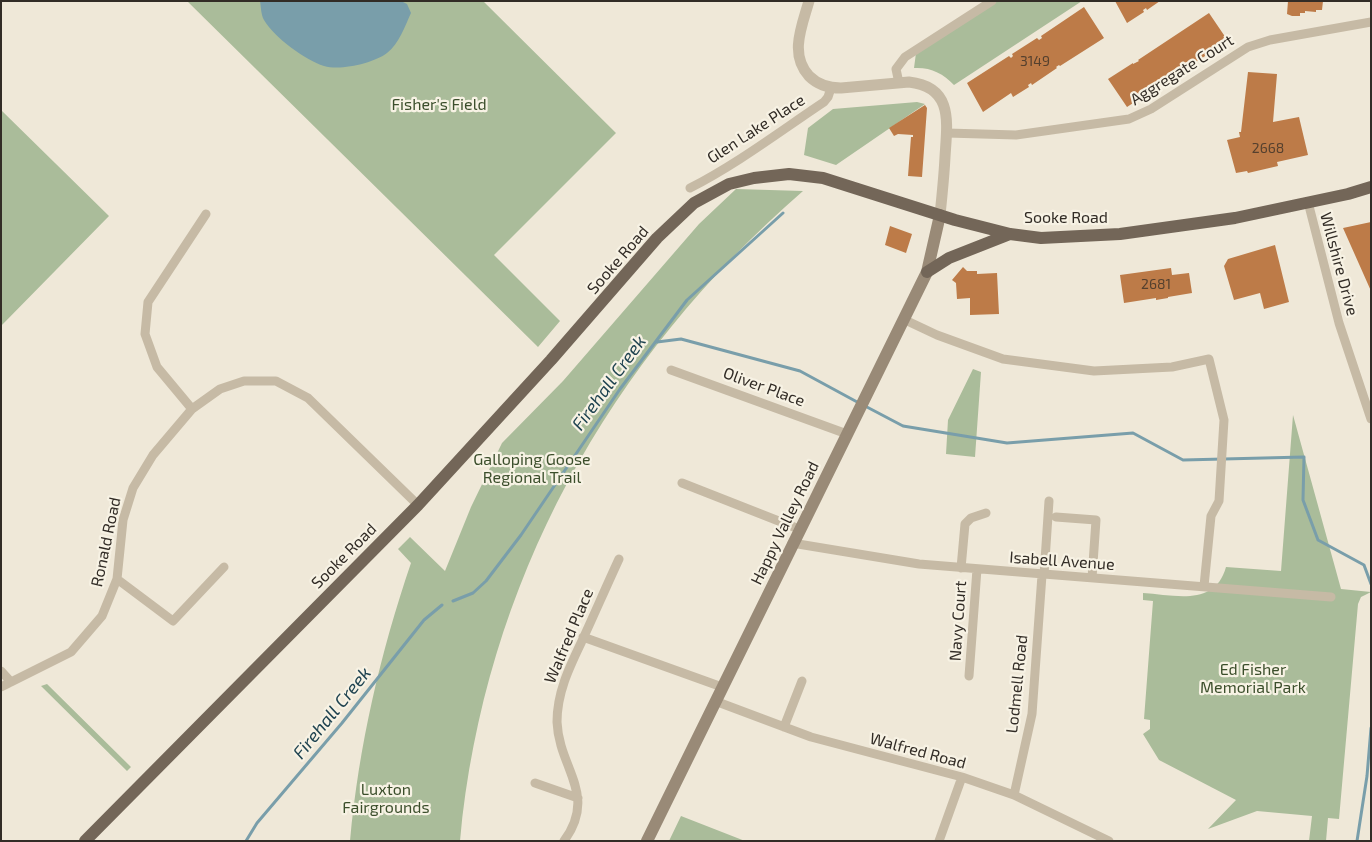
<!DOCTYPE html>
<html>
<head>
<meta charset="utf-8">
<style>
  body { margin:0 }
  #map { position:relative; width:1372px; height:842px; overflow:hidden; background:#efe8d8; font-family:"Exo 2",sans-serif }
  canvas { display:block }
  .frame { position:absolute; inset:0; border:2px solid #322c26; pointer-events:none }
</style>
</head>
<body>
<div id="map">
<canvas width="1372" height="842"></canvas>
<div class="frame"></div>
</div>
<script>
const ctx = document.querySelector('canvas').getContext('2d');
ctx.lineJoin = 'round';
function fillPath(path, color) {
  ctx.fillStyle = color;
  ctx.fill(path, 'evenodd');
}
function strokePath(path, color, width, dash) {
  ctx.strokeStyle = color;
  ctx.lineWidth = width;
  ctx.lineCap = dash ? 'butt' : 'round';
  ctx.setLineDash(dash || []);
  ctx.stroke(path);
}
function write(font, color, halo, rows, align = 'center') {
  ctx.font = font + ' "Exo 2",sans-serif';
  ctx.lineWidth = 4.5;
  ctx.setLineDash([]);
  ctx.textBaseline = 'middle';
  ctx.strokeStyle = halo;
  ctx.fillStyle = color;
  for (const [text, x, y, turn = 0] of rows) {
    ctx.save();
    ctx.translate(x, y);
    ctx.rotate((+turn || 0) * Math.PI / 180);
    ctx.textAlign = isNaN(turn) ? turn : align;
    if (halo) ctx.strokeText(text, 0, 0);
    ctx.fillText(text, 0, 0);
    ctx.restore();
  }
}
const green = new Path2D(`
  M187,1H483L616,133L494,255L560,321L538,347Z
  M996,1H1082L954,85C943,73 930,67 914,68L916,53Z
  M917,102L925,104L836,165L804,155L808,128L833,109Z
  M1,110L109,216L1,326Z
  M736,189L803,191C609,359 484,583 460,841H350C359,745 380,654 411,563L398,549L410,537L445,571L471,507L502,443L563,381L699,224Z
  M973,369L981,372L975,457L946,454L948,420Z
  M1293,415L1341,589L1371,592L1361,597L1358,604L1339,819L1328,818L1326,841H1309L1312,816L1257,811L1208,829L1236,800L1159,760L1143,734L1150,729V720L1144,719L1153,601L1143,600V593C1175,595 1215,607 1226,567L1281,571Z
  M47,684L131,767L127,771L41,686Z
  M681,816L745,841H669Z`);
const water = new Path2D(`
  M260,1H401L407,4L411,13C405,26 399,44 387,53C374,63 341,71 324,66C305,60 275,38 264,20C261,15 261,7 260,1Z`);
const stream = new Path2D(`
  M657,342L681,339L800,371L859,403
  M865,406L903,426L1007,443L1133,433L1183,460L1304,457L1303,500L1318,540L1364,565L1371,584
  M453,601L473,593L486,581L521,535L620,389L687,300L783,213
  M246,841L257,823L342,723L424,620L442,605
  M1357,841L1367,776L1371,728`);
const building = new Path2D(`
  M1115,1H1160L1147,10L1146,8L1143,10L1144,12L1127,23Z
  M1288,1H1323L1322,10H1316V12L1305,11V13H1300V16H1292L1287,14Z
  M1084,7L1104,38L1060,66L1059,65L1056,67L1057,68L1032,85L1031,83L1028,85L1029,87L1013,97L1011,93L983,112L967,83L1009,56L1011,58L1013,56L1012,54L1037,38L1039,40L1042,38L1041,36Z
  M1209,13L1228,41L1127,107L1108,79L1133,63V64L1139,61L1138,60Z
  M1248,72L1277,74L1273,122L1299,117L1308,155L1277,162L1278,166L1248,173L1247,171L1236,173L1227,140L1240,137L1239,132H1241Z
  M925,105L927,108L922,177L908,176L911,137H913V135L898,134L894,136L889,128Z
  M1371,222V291L1343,228Z
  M890,226L912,234L906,253L885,245Z
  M1275,245L1289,302L1264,309L1260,293L1234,300L1224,266L1228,259Z
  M963,267L967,271H977V274L997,273L999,314L970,315V298L957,299L956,283L952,280Z
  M1171,268L1172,275L1189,273L1192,293L1168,297V298L1156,300V298L1124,303L1120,275Z`);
const minor = new Path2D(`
  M899,83L896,69L905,57L992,1
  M947,133L1016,135L1129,119L1151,109L1248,47L1270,40L1371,22
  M690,188C737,164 779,132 824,102L828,97L831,88
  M1308,202L1339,323L1371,419
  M903,319L937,335L1003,359L1094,371L1172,367L1209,359L1224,420L1219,501L1211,516L1204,586
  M671,370L847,434
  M192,409L157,367L145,334L148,302L206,214
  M682,483L799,529
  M1056,517L1096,520L1092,578
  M792,543L919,564L1331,597
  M961,568L965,524L971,518L986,513
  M1044,575L1049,501
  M117,579L173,621L224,567
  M583,637L722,687
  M1,671L11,682
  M969,676L977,569
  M1,687L71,652L102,616L117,579L123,520L133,488L153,455L192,409L220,389L244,381H276L308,398L418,505
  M715,701L811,737L962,777L1014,795L1109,841
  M784,727L802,681
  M535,783L578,798
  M1014,795L1032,714L1042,575
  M564,841C598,794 559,769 557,722C557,693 569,668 581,643C594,615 606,587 619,559
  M939,841L962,777`);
const tertiary = new Path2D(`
  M809,1C802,26 789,54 809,76C818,85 829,88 841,88L909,82C954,87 947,123 945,157C944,177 942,196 940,215`);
const secondary = new Path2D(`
  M647,841L927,272L940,215`);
const primary = new Path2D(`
  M927,272L949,258L1010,234
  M85,841L418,505L551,360L657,238L694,203L729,184L754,178L789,174L823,178L955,220L1010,234L1041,238L1120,234L1235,218L1348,194L1371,187`);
const numberNames = [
  ["3149",1035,61],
  ["2668",1268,148],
  ["2681",1156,284]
];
const streetNames = [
  ["Aggregate Court",1182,70,-32],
  ["Glen Lake Place",756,129,-33],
  ["Sooke Road",1066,218],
  ["Sooke Road",618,260,-49],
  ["Willshire Drive",1339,264,75],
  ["Oliver Place",764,387,20],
  ["Happy Valley Road",785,523,-64],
  ["Ronald Road",106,542,-78],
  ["Sooke Road",344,556,-45],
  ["Isabell Avenue",1062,561,4],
  ["Navy Court",958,621,-86],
  ["Walfred Place",569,636,-67],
  ["Lodmell Road",1017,684,-84],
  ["Walfred Road",918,751,15]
];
const parkNames = [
  ["Fisher's Field",439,105],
  ["Galloping Goose",532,460],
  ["Regional Trail",532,478],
  ["Ed Fisher",1253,670],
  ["Memorial Park",1253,688],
  ["Luxton",386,790],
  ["Fairgrounds",386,808]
];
const waterNames = [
  ["Firehall Creek",609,383,-54],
  ["Firehall Creek",332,713,-51]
];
fillPath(green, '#aabc9a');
fillPath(water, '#799eaa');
strokePath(stream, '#799eaa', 3);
fillPath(building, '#bd7b48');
strokePath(minor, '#c6baa5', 9);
strokePath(tertiary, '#c6baa5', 11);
strokePath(secondary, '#998a77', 12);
strokePath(primary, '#736658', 12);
write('14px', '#55402e', null, numberNames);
write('16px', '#322c26', '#f7f2e4', streetNames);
write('16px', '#3b4e2b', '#f7f2e4', parkNames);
write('italic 18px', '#1f4350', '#f7f2e4', waterNames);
</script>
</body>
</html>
